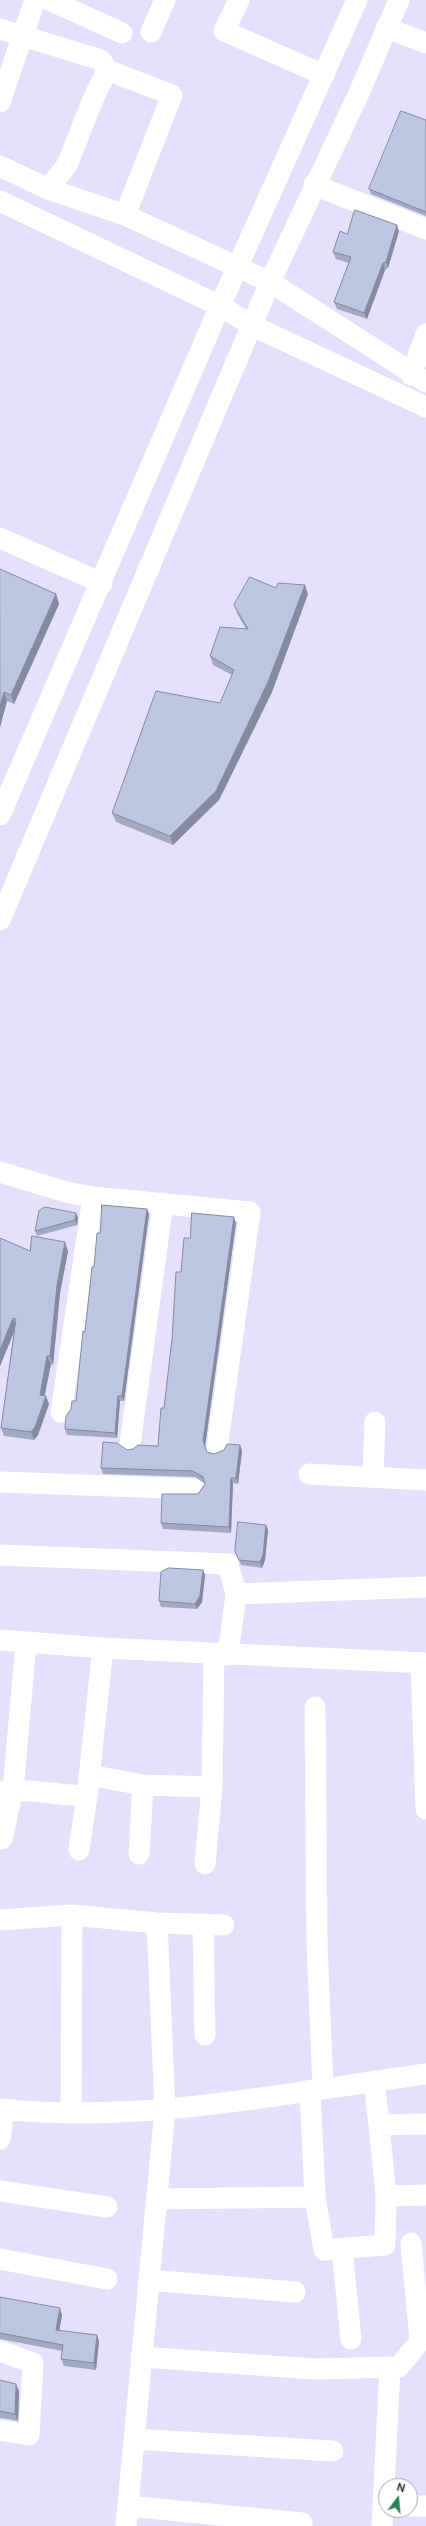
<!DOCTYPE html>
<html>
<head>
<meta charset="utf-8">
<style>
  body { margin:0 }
  #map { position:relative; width:426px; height:2526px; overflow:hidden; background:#e7e0fd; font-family:"DM Sans",sans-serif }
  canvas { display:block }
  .north { position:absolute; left:378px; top:2478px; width:40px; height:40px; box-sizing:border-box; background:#fff; border:1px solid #aba9ae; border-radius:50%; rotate:16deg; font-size:11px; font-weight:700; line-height:16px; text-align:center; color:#2c2934 }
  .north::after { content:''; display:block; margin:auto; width:14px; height:18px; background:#298257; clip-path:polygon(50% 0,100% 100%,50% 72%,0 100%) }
</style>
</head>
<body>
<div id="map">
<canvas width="426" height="2526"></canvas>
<div class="north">N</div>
</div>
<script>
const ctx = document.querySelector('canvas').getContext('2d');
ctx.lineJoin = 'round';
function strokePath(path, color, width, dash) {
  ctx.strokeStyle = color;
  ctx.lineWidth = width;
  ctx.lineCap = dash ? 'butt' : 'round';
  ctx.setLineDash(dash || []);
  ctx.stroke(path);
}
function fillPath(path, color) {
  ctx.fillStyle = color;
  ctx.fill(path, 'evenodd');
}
const minor = new Path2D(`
  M49,0L122,33
  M239,0L224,31L324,75
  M386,28L426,43
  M0,29L101,60L107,70L172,95L125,215
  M151,32L165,0
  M0,102L35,0
  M0,166L48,189L125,215L270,282L426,382
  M314,185L426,229
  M48,189L67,165L94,97L107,70
  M0,201L220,306L253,326L426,407
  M411,375L426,334
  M0,538L102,583
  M0,815L220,306L357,0
  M0,920L270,282L359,93L399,0
  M0,1172L66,1192L93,1197L250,1212L217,1448
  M61,1412L93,1197
  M130,1444L163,1203
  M309,1474L426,1480
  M373,1477L375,1422
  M0,1482L195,1489
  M0,1555L228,1564L236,1594L228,1655
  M236,1594L426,1587
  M0,1640L103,1648L426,1663
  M421,1663L426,1809
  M315,1707L317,1944L323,2088
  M89,1775L143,1785L212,1787L214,1654
  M0,1792C25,1787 60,1796 87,1796L103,1648
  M2,1839L13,1790L26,1643
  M79,1850L87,1796
  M139,1854L143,1785
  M205,1864L212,1787
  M0,1920L72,1915
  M203,1924L205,2035
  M374,2081L379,2125
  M310,2090L315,2197
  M0,2109C140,2124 287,2093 426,2074
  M71,2112L72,1915L157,1923L224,1925
  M0,2139L4,2109
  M0,2191L107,2207
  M386,2196L426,2195
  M157,2199L315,2197L324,2250L385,2245L386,2196L379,2125L426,2124
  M411,2243L420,2341
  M342,2249L351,2339
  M0,2259L107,2279
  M149,2280L295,2292
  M0,2351L33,2363L29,2435L0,2430
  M141,2357L315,2369L399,2367L420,2341L426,2340
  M134,2439L333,2451
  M128,2506L302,2523V2526
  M410,2506H426
  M386,2507H383L390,2367
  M126,2526L165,2110L157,1923
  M382,2526L383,2507`);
const wall = new Path2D(`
  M426,120V216L371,194L369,189Z
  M399,231L388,268L385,270L367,319L337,309L334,302L349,263L336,259L333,252L347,234Z
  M0,569L56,594L59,604L14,704L7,701L0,727Z
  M276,588L308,594L272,692L219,800L173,845L116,822L112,813L220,703L232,675L213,665L210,656L246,629L238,615L234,605Z
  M147,1209L149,1214L124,1401H120L117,1438L67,1435L65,1429L76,1401L85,1332L100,1233Z
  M76,1213L78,1218L77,1225L37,1236L35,1231Z
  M236,1223L205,1446L207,1452L214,1454L240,1445L242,1451L238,1484L233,1483L231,1533L163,1529L161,1523L198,1494L205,1484L204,1483L195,1477L103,1474L101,1468L127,1450L158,1446L164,1408L181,1272L190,1238Z
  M0,1238L30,1251H68L60,1293L53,1365L51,1364L44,1396L49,1404L38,1435L34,1440L4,1436L1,1428L14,1332L0,1366Z
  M268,1530L265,1560L262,1568L241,1565L235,1551Z
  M203,1570L205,1575L202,1602L197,1609L161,1607L159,1601Z
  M0,2297L62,2315L59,2331L99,2341L96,2370L64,2366L61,2359L62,2351L0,2339Z
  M0,2380L19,2391L18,2421L2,2418L0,2419Z`);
const shadedWall = new Path2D(`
  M397,225L399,231L388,268L386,262Z
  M383,263L385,270L367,319L364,313Z
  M305,585L308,594L272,692L219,800L173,845L170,836Z
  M56,594L59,604L14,704L11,695Z
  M4,692L7,701L0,727V706Z
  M147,1209L149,1214L124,1401L122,1396Z
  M76,1213L78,1218L77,1225L75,1220Z
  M234,1217L236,1223L205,1447L203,1441Z
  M65,1242L68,1251L60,1293L53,1365L50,1356L57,1285Z
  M13,1318L16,1327L0,1366V1350Z
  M47,1356L51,1364L43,1404L40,1395Z
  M46,1396L49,1404L38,1435L34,1440L31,1432Z
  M118,1396L120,1401L117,1438L115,1433Z
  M240,1445L242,1451L238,1484L236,1478Z
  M231,1478L233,1483L231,1533L229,1527Z
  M266,1525L268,1530L265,1560L262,1568L260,1562Z
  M203,1570L205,1575L202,1602L197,1609L195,1604Z
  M60,2308L62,2315L58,2337L56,2330Z
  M97,2335L99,2341L96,2370L94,2363Z
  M16,2384L19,2391L18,2421L15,2414Z`);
const building = new Path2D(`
  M401,111L426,120V212L369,189Z
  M355,210L397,225L386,262L383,263L364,313L334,302L351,257L333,252L340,231L347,234Z
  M0,569L56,594L11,695L4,692L0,706Z
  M250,577L276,588L278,583L305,585L268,682L216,791L170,836L112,813L156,691L220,703L234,670L210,656L220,627L248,629L234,605Z
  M102,1205L147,1209L122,1396H118L115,1433L65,1429L66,1416L71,1409L72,1401H76L83,1331L85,1332L92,1267H94L97,1233H100Z
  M45,1207L76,1213L75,1220L35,1231L39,1211Z
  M192,1213L234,1217L203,1441L207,1452L214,1454L224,1450L227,1444L240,1445L236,1478H231L229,1527L161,1523L162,1494H198L205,1484L203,1477L193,1471L101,1468L103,1442L117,1443L127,1450L133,1449L138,1445L158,1446L161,1408H164L172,1339L176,1272H181L184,1238H190Z
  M32,1236L65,1242L57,1285L50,1356H47L40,1395L46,1396L35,1427L31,1432L1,1428L16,1319L13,1318L0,1350V1238L30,1251Z
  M238,1522L266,1525L263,1555L260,1562L239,1560L235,1551Z
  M169,1568L203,1570L200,1596L195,1604L159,1601L161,1572Z
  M0,2297L60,2308L56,2330L97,2335L94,2363L61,2359L63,2345L0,2333Z
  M0,2380L16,2384L15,2414L0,2411Z`);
strokePath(minor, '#fff', 21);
fillPath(wall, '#a2aac2');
fillPath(shadedWall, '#848b9e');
fillPath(building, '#bcc6e2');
strokePath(building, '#848b9e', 1);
</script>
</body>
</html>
